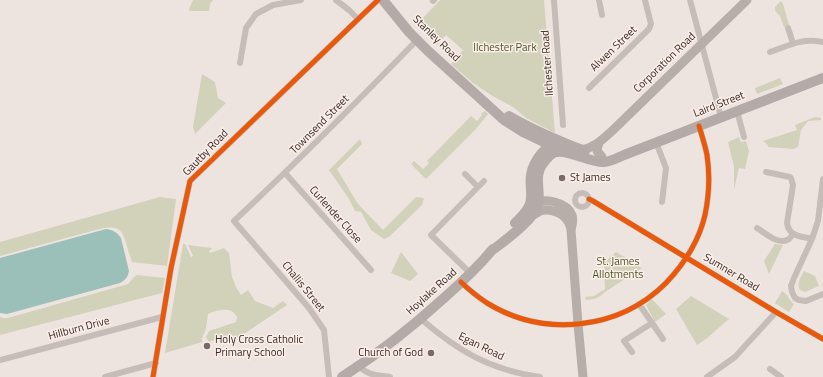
<!DOCTYPE html>
<html>
<head>
<meta charset="utf-8">
<style>
  body { margin:0 }
  canvas { display:block; background:#ede4e0 }
</style>
</head>
<body>
<canvas width="823" height="377"></canvas>
<script>
const ctx = document.querySelector('canvas').getContext('2d');
ctx.lineJoin = 'round';
function fillPath(path, color) {
  ctx.fillStyle = color;
  ctx.fill(path, 'evenodd');
}
function strokePath(path, color, width, dash) {
  ctx.strokeStyle = color;
  ctx.lineWidth = width;
  ctx.lineCap = dash ? 'butt' : 'round';
  ctx.setLineDash(dash || []);
  ctx.stroke(path);
}
function write(font, color, halo, rows, align = 'center') {
  ctx.font = font + ' "Titillium Web",sans-serif';
  ctx.lineWidth = 3;
  ctx.setLineDash([]);
  ctx.textBaseline = 'middle';
  ctx.strokeStyle = halo;
  ctx.fillStyle = color;
  for (const [text, x, y, turn = 0] of rows) {
    ctx.save();
    ctx.translate(x, y);
    ctx.rotate((+turn || 0) * Math.PI / 180);
    ctx.textAlign = isNaN(turn) ? turn : align;
    if (halo) ctx.strokeText(text, 0, 0);
    ctx.fillText(text, 0, 0);
    ctx.restore();
  }
}
const green = new Path2D(`
  M193,0H213L210,4L209,11H190L189,9Z
  M440,0H544L555,133L526,118L513,107L491,95L473,83L451,64L463,50L446,35L437,45L419,27L420,21Z
  M781,1L783,4L789,25L784,27L780,16L775,11V7Z
  M202,74L215,82L218,98L226,103L195,134L193,127Z
  M780,78L783,84L757,94L755,88Z
  M485,111L488,114L476,129L426,179L411,164L414,161L423,169L429,163L427,161L471,116L477,121L482,115L481,114L483,112Z
  M815,117L821,118V120L808,121L801,130L798,147L793,149C785,148 777,148 768,147V145L763,141L797,130L795,125Z
  M739,137L741,142L746,141L749,151L745,169L739,168L734,190V167L728,142Z
  M360,139L362,144L337,169L358,204L383,230L416,197L424,198L422,205L389,237L384,239L371,230L361,212L355,211L349,199L329,170Z
  M160,197L176,199L167,266L132,262C130,256 128,250 126,243C122,229 118,226 103,228L0,256V242Z
  M183,244H185L191,257L193,256L188,245L212,248V249L209,251L210,253L224,248L229,253L232,277L236,287L241,295L248,290L255,301L273,308L283,301L287,305L232,342L229,335L209,342L206,337L209,331L236,322L237,317C237,316 234,313 233,312C227,307 214,311 208,314C207,319 207,324 206,328C205,334 201,336 202,342L165,353Z
  M775,244L783,245L769,274L764,261Z
  M401,252L418,274L410,281L391,273Z
  M616,252L642,268L605,292C598,299 595,299 586,300L585,297L594,296L605,289L604,263Z
  M804,271L815,276L819,286L805,292L800,290C796,284 801,277 804,271Z
  M137,275L165,278L162,293L0,335V317L3,318H8L128,284L134,277Z
  M782,291C789,295 788,299 794,304L789,312L775,303Z
  M691,296L729,319L706,339L697,345L676,309Z
  M652,299L666,314L655,322L646,305Z`);
const water = new Path2D(`
  M106,229C113,230 117,232 121,238L129,271C128,277 125,280 120,283L7,314L0,313V258Z`);
const street = new Path2D(`
  M336,0L349,10L358,19
  M554,0L563,125
  M599,0L602,15
  M690,0L721,117
  M433,1L434,0
  M788,28L793,43
  M770,52C790,45 801,38 823,42
  M240,63L246,28L256,14L273,5L301,0
  M589,88L649,29L651,24L645,0
  M737,111L744,137
  M656,142L666,168L662,202
  M766,172L790,177L791,178L793,185L787,223C789,237 801,236 812,239
  M285,173L371,270
  M465,174L478,187L431,235L470,273
  M823,179L818,221L812,239L794,278L791,286L792,292L795,298L799,300L806,301L823,294
  M478,187L484,181
  M575 200a7 7 0 1 1 14 0a7 7 0 1 1-14 0Z
  M589,199L593,201L776,312L823,339
  M757,228C765,233 779,246 789,239C790,238 792,236 793,234
  M461,282C469,290 478,297 487,303C544,338 619,330 666,283C684,264 699,241 705,215C709,196 710,175 707,155C705,145 702,136 699,126
  M639,304L663,339
  M421,319C458,351 490,370 540,377
  M632,352L624,341L652,323
  M0,360L162,317
  M359,366C368,376 378,375 390,377
  M770,369L781,377
  M105,377L156,363
  M153,377L171,268L190,181L378,0
  M329,377L324,330L309,308L234,221C297,162 357,102 417,40
  M707,377L735,357L776,312`);
const secondary = new Path2D(`
  M599,143L598,146L597,151L602,157
  M581,150C594,148 602,140 612,131L747,0
  M533,204C544,197 567,202 572,215C574,220 572,225 571,230L578,324L583,377
  M531,216C534,215 537,213 540,211C548,208 562,212 567,220C569,222 570,226 571,229`);
const primary = new Path2D(`
  M383,0L409,32L428,51L504,120L523,132L554,147
  M509,116C533,130 559,141 585,151
  M515,223C520,218 526,213 529,206C534,196 529,185 531,175C533,162 546,143 560,142
  M490,252C503,242 527,225 535,211C545,193 530,178 545,161C547,158 550,155 553,153C565,147 589,163 604,162C611,162 617,158 624,155L823,78
  M342,377C378,354 412,327 444,298C461,283 478,267 493,249`);
const cycleway = new Path2D(`
  M589,199L593,201L776,312L823,339
  M461,282C469,290 478,297 487,303C544,338 619,330 666,283C684,264 699,241 705,215C709,196 710,175 707,155C705,145 702,136 699,126
  M153,377L171,268L190,181L378,0`);
const markers = [
  [562,178,4,"#776a68"],
  [207,346,4,"#776a68"],
  [431,353,4,"#776a68"]
];
const streetNames = [
  ["Stanley Road",436,39,44],
  ["Alwen Street",614,49,-44],
  ["Ilchester Road",548,63,-94],
  ["Corporation Road",665,63,-44],
  ["Laird Street",719,105,-21],
  ["Townsend Street",320,125,-45],
  ["Gautby Road",206,153,-46],
  ["Curlender Close",335,215,48],
  ["Sumner Road",731,273,31],
  ["Challis Street",303,287,51],
  ["Hoylake Road",432,292,-42],
  ["Hillburn Drive",79,329,-15],
  ["Egan Road",481,347,26]
];
const parkNames = [
  ["Ilchester Park",505,48],
  ["St. James",618,262],
  ["Allotments",618,275]
];
const poiNames = [
  ["St James",570,178],
  ["Holy Cross Catholic",215,340],
  ["Primary School",215,353],
  ["Church of God",423,353,"right"]
];
fillPath(green, '#d2d1ba');
fillPath(water, '#9bc0ba');
strokePath(street, '#c6bdb9', 6);
strokePath(secondary, '#b7ada9', 9);
strokePath(primary, '#b4aba8', 10);
strokePath(cycleway, '#e8590c', 5);
for (const [x, y, r, color] of markers) {
  const dot = new Path2D();
  dot.arc(x, y, r, 0, 2 * Math.PI);
  ctx.fillStyle = color;
  ctx.fill(dot);
  strokePath(dot, '#faeee7', 1.5);
}
write('11px', '#372927', '#faeee7', streetNames);
write('11px', '#4d562a', '#faeee7', parkNames);
write('11px', '#372927', '#faeee7', poiNames, 'left');
</script>
</body>
</html>
